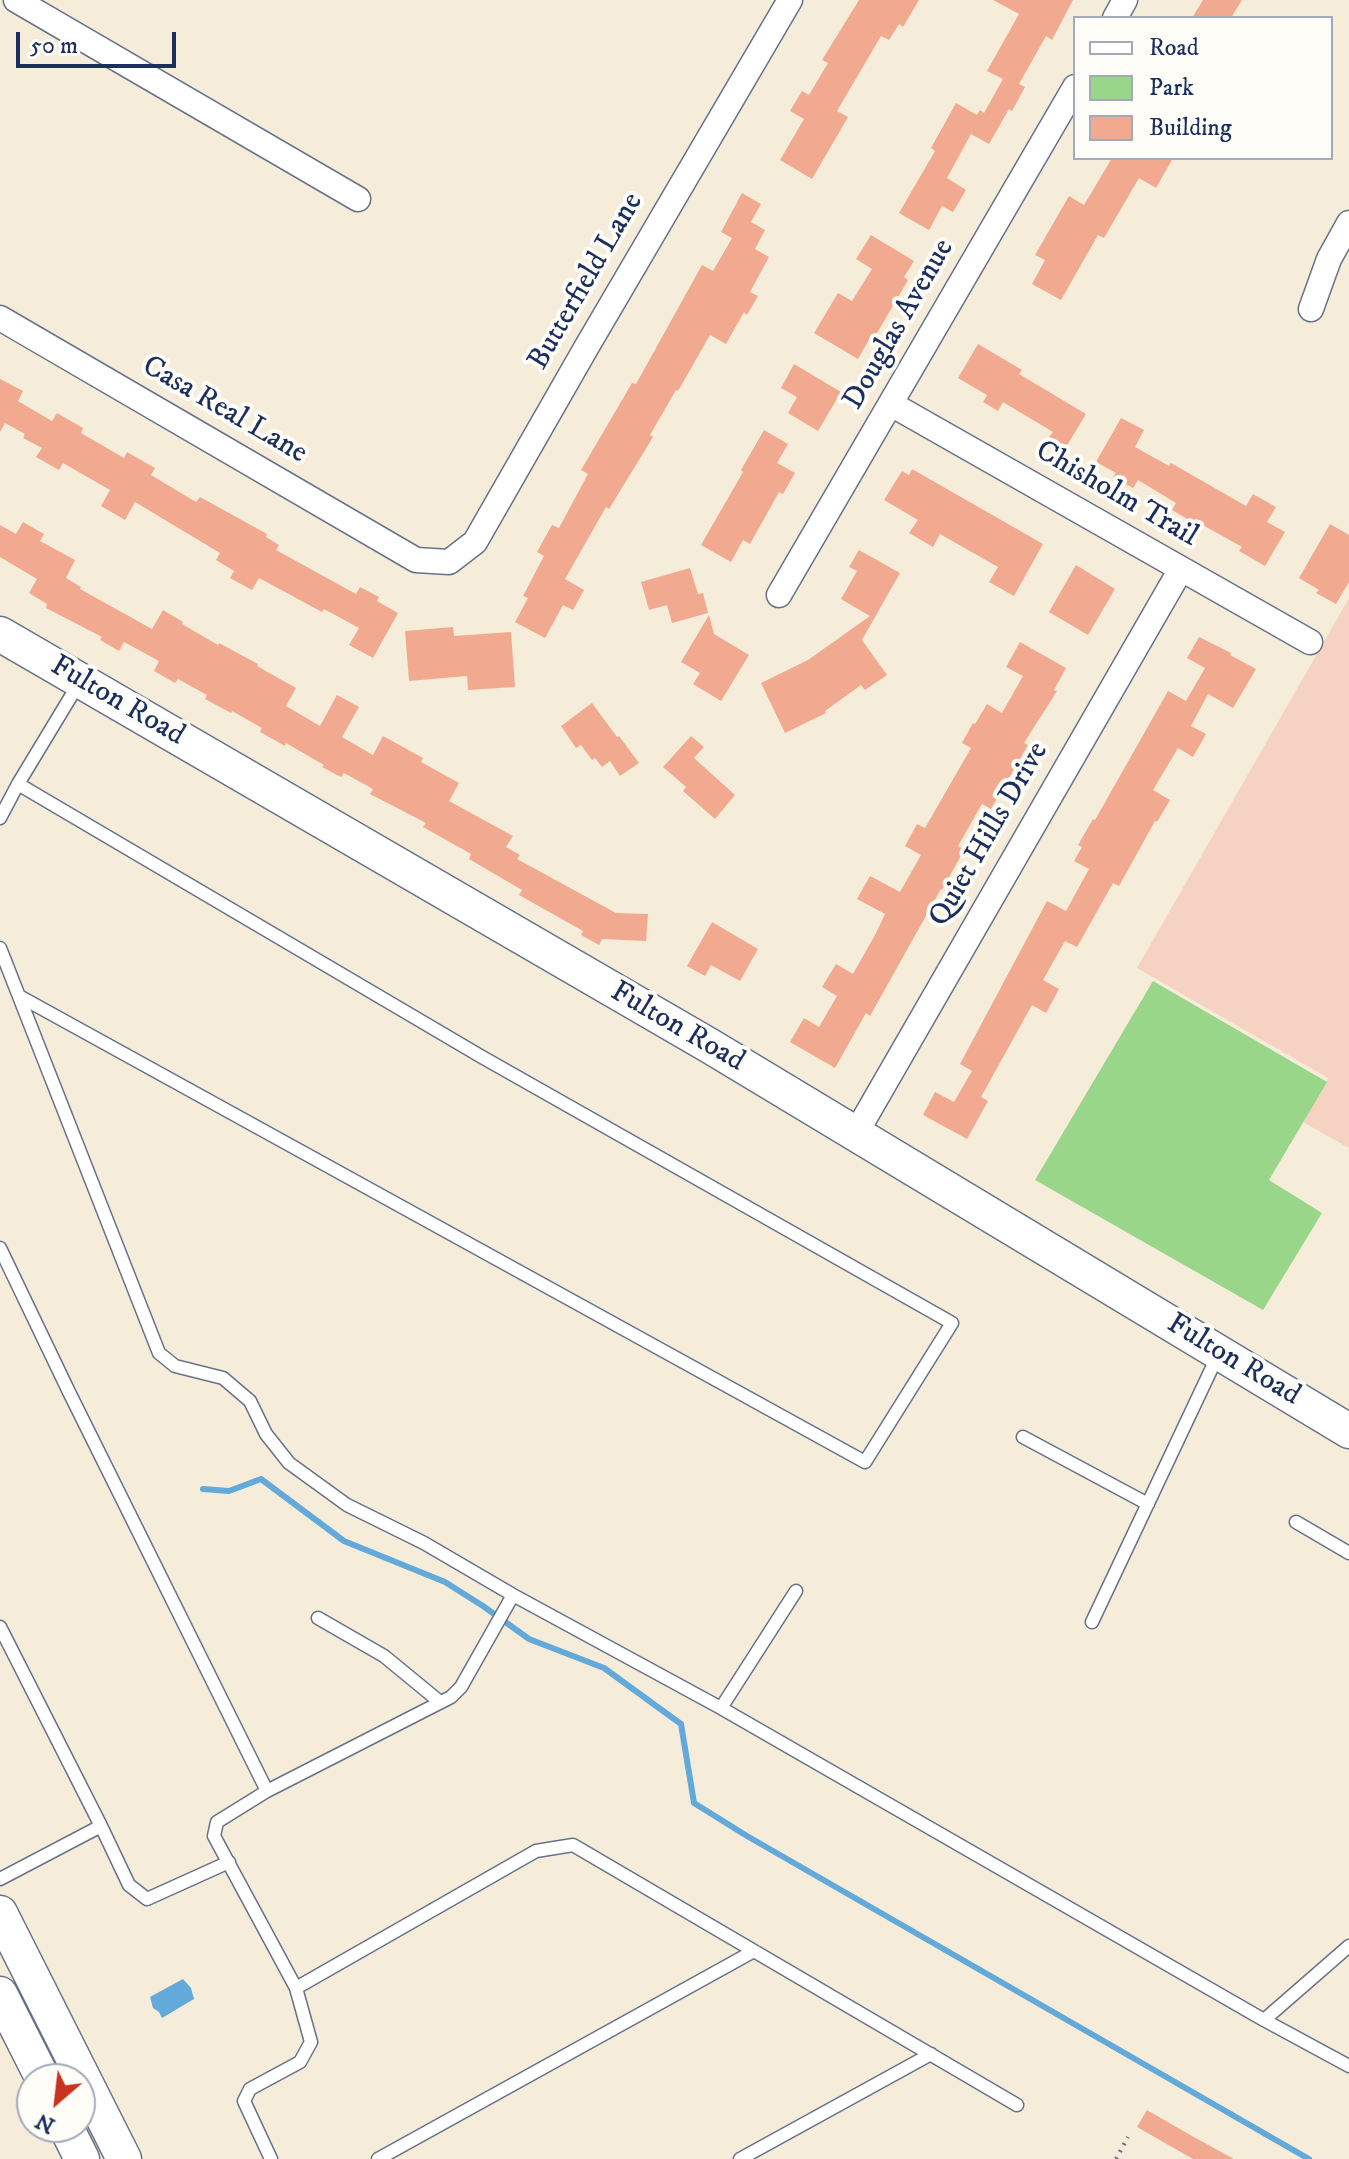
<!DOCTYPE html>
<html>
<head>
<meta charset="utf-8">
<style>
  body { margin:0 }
  #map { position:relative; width:1349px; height:2159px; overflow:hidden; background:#f5edda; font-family:"IM FELL DW Pica",serif }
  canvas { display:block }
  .legend { position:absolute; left:1073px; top:16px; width:260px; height:144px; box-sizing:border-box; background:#fdfcf7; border:2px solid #a3aaba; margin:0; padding:10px 14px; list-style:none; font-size:24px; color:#1b2f5e }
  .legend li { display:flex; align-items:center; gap:16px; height:40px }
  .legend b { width:40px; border:2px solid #a3aaba }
  .north { position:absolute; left:16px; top:2063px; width:80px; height:80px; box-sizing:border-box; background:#fdfcf7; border:2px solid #a3aaba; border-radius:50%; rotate:208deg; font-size:22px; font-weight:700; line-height:32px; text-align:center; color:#1b2f5e }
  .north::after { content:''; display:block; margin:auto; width:28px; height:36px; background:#c8321e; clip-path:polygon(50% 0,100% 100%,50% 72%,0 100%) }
  .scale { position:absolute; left:16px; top:32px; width:160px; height:36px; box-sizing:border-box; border:4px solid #1b2f5e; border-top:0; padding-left:10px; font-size:24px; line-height:28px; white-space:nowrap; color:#1b2f5e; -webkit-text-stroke:6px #fdfcf7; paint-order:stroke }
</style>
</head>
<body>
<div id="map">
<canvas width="1349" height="2159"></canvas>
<ul class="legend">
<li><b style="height:10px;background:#fff"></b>Road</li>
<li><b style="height:22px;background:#99d68a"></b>Park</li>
<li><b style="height:22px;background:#f1aa8f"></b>Building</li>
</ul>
<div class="north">N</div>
<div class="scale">50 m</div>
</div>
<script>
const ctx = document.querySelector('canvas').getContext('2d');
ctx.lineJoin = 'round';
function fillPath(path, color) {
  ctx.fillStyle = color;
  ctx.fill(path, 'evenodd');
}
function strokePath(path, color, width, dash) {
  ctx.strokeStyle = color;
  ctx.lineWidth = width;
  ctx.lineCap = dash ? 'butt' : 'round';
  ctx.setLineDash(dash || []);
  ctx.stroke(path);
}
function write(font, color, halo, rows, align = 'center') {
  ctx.font = font + ' "IM FELL DW Pica",serif';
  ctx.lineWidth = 8;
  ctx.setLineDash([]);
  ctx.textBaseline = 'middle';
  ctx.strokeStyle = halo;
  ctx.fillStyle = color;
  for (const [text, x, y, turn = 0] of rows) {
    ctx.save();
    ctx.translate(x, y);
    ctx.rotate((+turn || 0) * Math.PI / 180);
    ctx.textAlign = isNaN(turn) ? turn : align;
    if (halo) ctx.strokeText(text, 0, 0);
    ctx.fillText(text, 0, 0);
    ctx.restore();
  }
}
const built = new Path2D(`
  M1349,598V1148L1303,1122L1328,1078L1137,968Z`);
const green = new Path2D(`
  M1153,981L1327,1082L1269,1180L1322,1213L1263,1310L1035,1180Z`);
const water = new Path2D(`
  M183,1979L191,1988L194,1999L162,2018L159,2012L153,2008L150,1997Z`);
const stream = new Path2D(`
  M203,1489L229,1491L261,1479L344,1541L445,1582L483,1606L529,1639L604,1668L681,1724L694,1803L747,1836L1309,2159`);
const building = new Path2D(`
  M859,0H919L903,27L899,24L889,40L881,36L837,111L848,117L812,179L780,160L804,119L790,111L802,91L809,95L828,63L822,60Z
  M993,0H1073L1052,40L1046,36L1019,84L1025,87L1012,111L1009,109L989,144L971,134L947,178L966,190L953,212L942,206L929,230L899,213L935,151L931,148L956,103L977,115L980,110L984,113L1003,79L987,71L1019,14Z
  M1203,0H1242L1231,18H1192Z
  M1112,158H1173L1156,188L1139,178L1104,238L1098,235L1061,300L1032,284L1045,260L1035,255L1069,196L1084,205Z
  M742,193L761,204L751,222L765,230L755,249L769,257L750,292L758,296L747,315L744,312L726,344L710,335L678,391L676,390L650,435L653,437L609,509L606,507L565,579L584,590L573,610L563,605L545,638L515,622L528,598L523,596L544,556L537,552L552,525L559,528L588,474L581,470L632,383L636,384L702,265L713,271L732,238L721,232Z
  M871,235L914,261L904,277L908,280L873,340L870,338L858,359L814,333L838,293L852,301L872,269L856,259Z
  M978,344L1022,370L1019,374L1086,414L1066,447L1049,437L1053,432L1003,402L998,411L983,402L987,395L958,378Z
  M794,364L841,392L818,431L788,413L797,397L781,388Z
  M0,379L23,391L18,401L52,421L57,413L83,428L81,433L124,458L127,452L155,468L151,475L196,502L200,497L267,534L266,537L279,545L276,550L356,594L360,587L379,597L377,601L398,613L373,658L349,645L359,628L324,609L322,612L259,578L252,590L230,578L234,571L216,560L220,553L135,502L125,520L101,506L110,490L63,463L59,470L36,457L42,448L23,438L25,434L5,423L0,432Z
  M1121,418L1144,430L1135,447L1169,466L1171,463L1246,506L1253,494L1276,507L1267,522L1285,532L1265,566L1239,551L1242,547L1201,524L1199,526L1172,510L1176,503L1138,480L1133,488L1113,477L1116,473L1096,462Z
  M764,430L788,444L777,463L795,473L783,494L779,492L750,544L743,540L731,562L701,545L743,472L741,470Z
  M912,469L1043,544L1014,596L989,582L998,567L940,534L933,547L909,533L918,520L884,500L902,471L909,475Z
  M23,522L44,534L40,541L75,560L66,578L81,587L80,589L152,629L163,610L183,622L182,624L218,645L219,643L258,664L257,666L296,688L286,706L320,726L337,695L359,707L342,737L373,755L383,736L423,758L421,762L459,783L449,801L513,836L506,847L520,855L517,859L616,913L648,914L646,941L602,939L599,945L581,935L583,931L519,895L522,890L469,859L471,854L423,827L426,823L370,794L373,789L344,773L341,777L322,767L324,765L286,743L285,746L260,732L262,728L232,711L231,713L205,699L207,695L178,679L175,683L154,671L159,661L124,642L119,651L100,640L102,637L46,608L47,604L29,593L37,579L0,557V525L16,534Z
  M1330,524L1349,535V582L1336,604L1316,593L1319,590L1299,578Z
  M859,550L900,573L862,640L887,675L865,690L861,685L825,711L826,713L785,733L761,683L808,660L870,616L841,599L857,571L849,567Z
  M1076,565L1115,589L1088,635L1049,612Z
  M690,568L698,594L703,593L708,613L672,623L667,605L649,610L641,582Z
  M709,615L714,634L749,655L721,701L693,684L700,673L681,662Z
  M453,627L454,636L511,632L515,687L468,690L467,676L409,681L405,631Z
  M1199,637L1231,653L1230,655L1256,669L1233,708L1208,694L1191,726L1206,734L1193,757L1178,748L1153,790L1170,800L1157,822L1155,821L1119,886L1113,883L1077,947L1065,941L1043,980L1059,989L1046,1013L1032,1005L981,1097L988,1101L967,1139L923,1115L935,1092L954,1102L972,1071L960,1064L1047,901L1066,911L1089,869L1074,861L1082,847L1078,845L1093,819L1095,820L1168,691L1186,701L1205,668L1187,658Z
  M1020,642L1066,668L1054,690L1057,691L1024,743L1028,745L991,809L982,804L958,846L964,850L942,890L941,889L870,1016L866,1013L835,1068L790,1042L804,1018L819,1027L837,996L822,987L836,964L853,974L876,933L885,914L857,899L870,876L900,892L921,855L905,846L917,824L925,828L971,748L962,743L973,723L975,724L987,704L1002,713L1023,676L1006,667Z
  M592,703L617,737L619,736L639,763L620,776L610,761L602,767L595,758L592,760L581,745L576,748L561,726Z
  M691,736L704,747L694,758L735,795L715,819L683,791L686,787L663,767Z
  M712,922L758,949L740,981L711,965L705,976L687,966Z
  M1147,2110L1192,2136L1234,2159H1193L1137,2127Z`);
const path = new Path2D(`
  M1116,2159L1128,2137`);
const lane = new Path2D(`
  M18,784L482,1057L952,1323L865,1462L19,996
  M0,818L18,784L79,683
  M0,948L159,1353L175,1366L223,1378L250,1401L266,1434L289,1463L347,1505L424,1543L513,1595L721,1708L1264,2020L1349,2066
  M0,1248L69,1392L267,1791
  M1023,1437L1148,1504
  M1296,1522L1349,1553
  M318,1618L384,1656L440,1702
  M1092,1622L1218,1355
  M0,1627L101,1826L129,1885L147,1899L229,1862
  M721,1708L796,1591
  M0,1879L101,1826
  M296,1988L536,1851L573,1845L1017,2105
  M1264,2020L1349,1946
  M271,2159L244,2101L250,2089L300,2062L311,2042L296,1988L214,1836L217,1822L267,1791L451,1697L461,1687L513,1595
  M378,2159L754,1951
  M740,2159L931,2054`);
const street = new Path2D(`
  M16,0L358,199
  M1115,18L1125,0
  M1311,309L1329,259L1349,223
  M0,318L416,560L449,562L475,542L586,348L790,0
  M891,404L1310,642
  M779,595L1075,87
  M856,1133L1181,569`);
const secondary = new Path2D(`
  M0,634L710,1046L1349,1431
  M0,1913L124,2159
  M0,1994L43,2079
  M66,2127L82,2159`);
const streetNames = [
  ["Butterfield Lane",587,282,-60],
  ["Douglas Avenue",900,325,-60],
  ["Casa Real Lane",224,411,30],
  ["Chisholm Trail",1116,495,30],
  ["Fulton Road",117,702,30],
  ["Quiet Hills Drive",990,835,-60],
  ["Fulton Road",677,1028,30],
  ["Fulton Road",1233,1361,31]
];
fillPath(built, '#f5d2c2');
fillPath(green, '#99d68a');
fillPath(water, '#63a9d9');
strokePath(stream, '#63a9d9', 6);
fillPath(building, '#f1aa8f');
strokePath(lane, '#677289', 15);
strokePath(street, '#677289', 27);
strokePath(secondary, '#677289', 37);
strokePath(path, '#677289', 4, [2, 6]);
strokePath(lane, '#fff', 12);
strokePath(street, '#fff', 24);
strokePath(secondary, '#fff', 34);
write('30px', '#1b2f5e', '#fdfcf7', streetNames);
</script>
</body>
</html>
